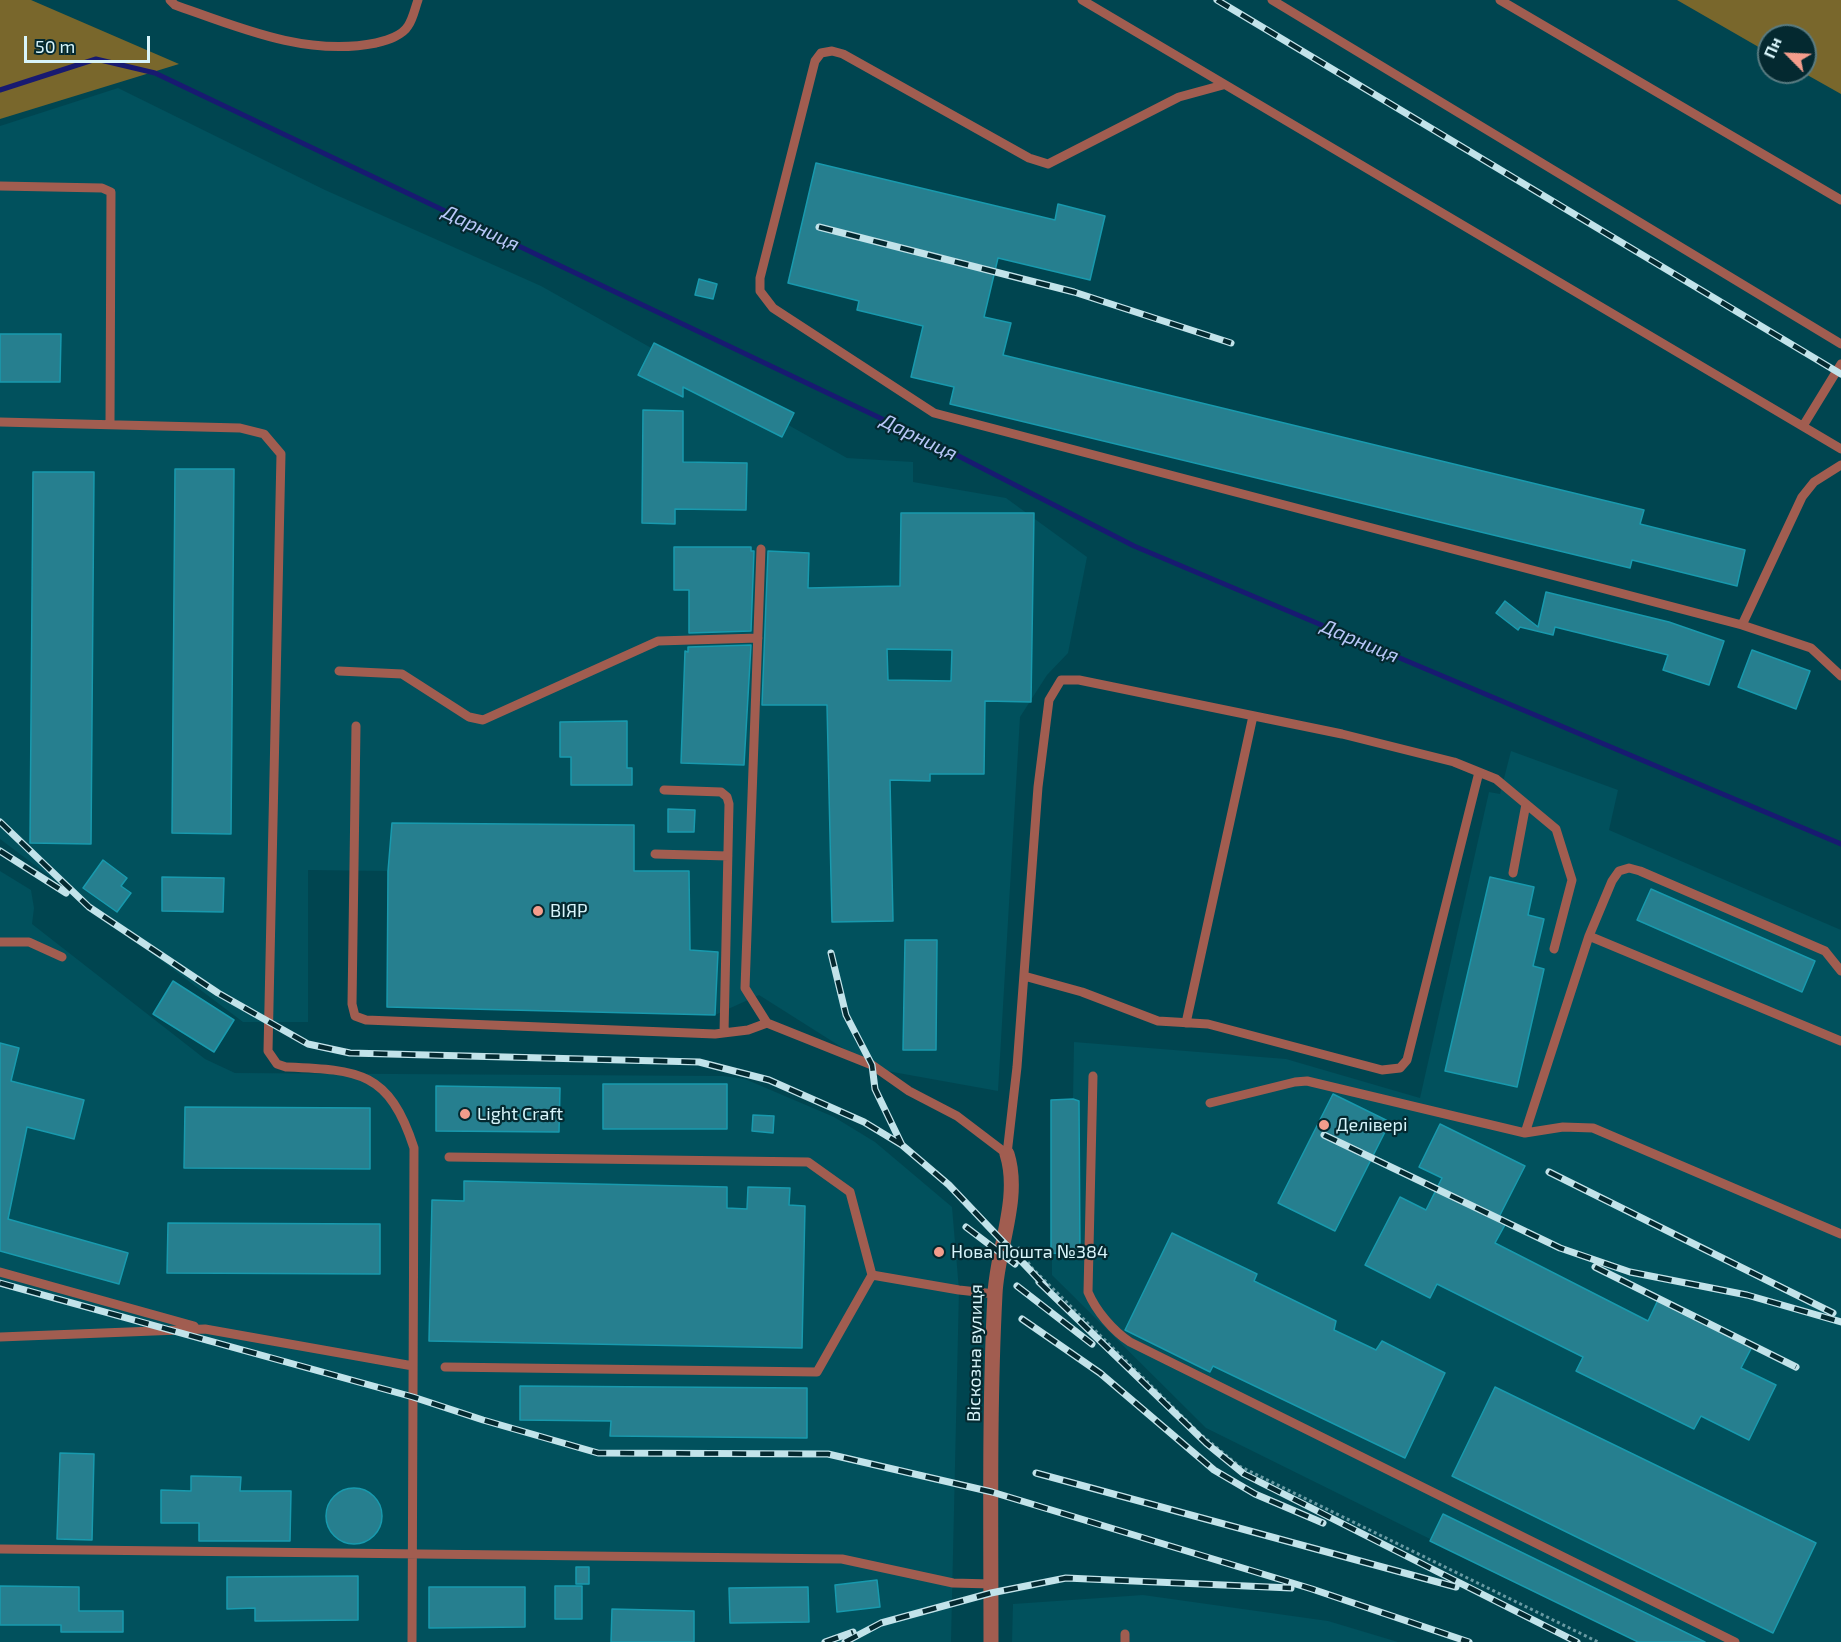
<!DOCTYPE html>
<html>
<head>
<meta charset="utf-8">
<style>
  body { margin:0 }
  #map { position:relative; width:1841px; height:1642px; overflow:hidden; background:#004550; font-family:"Exo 2",sans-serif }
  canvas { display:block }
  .north { position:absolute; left:1757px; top:24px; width:60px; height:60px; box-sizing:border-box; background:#042930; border:2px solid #597b81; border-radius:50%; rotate:294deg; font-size:16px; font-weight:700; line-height:24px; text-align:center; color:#d8f5fb }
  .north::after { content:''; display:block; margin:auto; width:21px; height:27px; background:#f49d8c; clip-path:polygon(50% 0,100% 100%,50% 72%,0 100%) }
  .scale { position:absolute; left:24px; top:36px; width:126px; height:27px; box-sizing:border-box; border:3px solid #d8f5fb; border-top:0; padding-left:8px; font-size:18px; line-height:21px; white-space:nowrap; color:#d8f5fb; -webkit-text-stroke:4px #042930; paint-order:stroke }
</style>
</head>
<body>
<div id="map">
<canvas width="1841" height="1642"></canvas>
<div class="north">Пн</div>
<div class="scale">50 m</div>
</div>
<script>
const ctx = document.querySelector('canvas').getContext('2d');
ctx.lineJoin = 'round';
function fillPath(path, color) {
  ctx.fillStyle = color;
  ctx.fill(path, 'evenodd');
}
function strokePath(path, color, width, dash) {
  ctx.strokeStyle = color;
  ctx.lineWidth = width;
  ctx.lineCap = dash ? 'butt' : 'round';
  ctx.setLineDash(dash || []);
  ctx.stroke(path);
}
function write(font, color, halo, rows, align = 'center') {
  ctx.font = font + ' "Exo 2",sans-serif';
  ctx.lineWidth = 4.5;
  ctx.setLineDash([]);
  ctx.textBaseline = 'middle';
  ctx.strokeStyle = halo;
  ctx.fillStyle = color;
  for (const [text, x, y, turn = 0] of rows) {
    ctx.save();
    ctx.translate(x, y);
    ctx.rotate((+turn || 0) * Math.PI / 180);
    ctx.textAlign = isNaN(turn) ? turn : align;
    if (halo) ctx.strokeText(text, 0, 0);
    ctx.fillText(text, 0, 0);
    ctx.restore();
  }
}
const built = new Path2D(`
  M118,88L325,190L541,286L847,458L913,462V482L1006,498L1087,557L1068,653L1047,675L1020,717L998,1091L876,1069L759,995L715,1015L387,1007V871L308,870V1022H243L0,839V126Z
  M1511,751L1618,790L1609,830L1841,930V1642H1638L1206,1428L1052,1275L1051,1100L1073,1099L1074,1042L1286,1059L1420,1098L1489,792L1500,794Z
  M0,871L31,890L34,908L32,924L205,1059L235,1073L723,1076L745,1079L834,1117L875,1142L952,1207L959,1290L951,1642H0Z
  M1143,1595L1328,1621L1398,1642H1012L1013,1604Z`);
const green = new Path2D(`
  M0,0H31L179,64L0,119Z
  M1677,0H1841V94L1802,72H1805V36H1769V53Z`);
const stream = new Path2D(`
  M0,90L96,59L155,73L939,446L1134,546L1841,844`);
const building = new Path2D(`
  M816,163L1055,220L1058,204L1105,216L1090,280L998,258L984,317L1011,323L1003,355L1644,510L1640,524L1745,550L1737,586L1632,560L1630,568L950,404L954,387L911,377L923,326L857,310L859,301L788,283Z
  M699,279L717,284L713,299L695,295Z
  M0,334H61L60,382H0Z
  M654,343L794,413L782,437L683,387V397L638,375Z
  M643,410L683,411V462L747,463L746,510L675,509V524L642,523Z
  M175,469H234L231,834L172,833Z
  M33,472H94L91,844L30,843Z
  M901,513H1034L1031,702L985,701L984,774H930V781L890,780L893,921L832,922L827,705H762L768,551L809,553L808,588L900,586ZM887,649L952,650L951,681L888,680Z
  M674,547H751V551H754L751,631L689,633V590H674Z
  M1546,592L1669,622L1724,641L1709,685L1663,670L1668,655L1555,627L1553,635L1520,627L1518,630L1496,613L1505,601L1538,627Z
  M751,645L744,765L681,763L685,651L688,652V647Z
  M1752,650L1810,671L1796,709L1738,687Z
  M627,721V768H632V785H571V757H560V722Z
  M668,809L695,810L694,832H668Z
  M392,823L634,825V871H689L690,950L718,952L715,1015L387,1007L388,871Z
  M103,860L127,878L121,886L131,893L117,912L83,888Z
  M162,877L224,878L223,912L162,911Z
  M1490,877L1534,887L1528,915L1544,919L1533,966L1544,969L1517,1087L1445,1071Z
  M1651,889L1815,961L1802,992L1637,920Z
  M905,940H937L936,1050H903Z
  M173,981L234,1020L214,1052L153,1014Z
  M0,1043L19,1048L11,1081L84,1100L74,1139L27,1127L8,1219L128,1253L119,1284L0,1251Z
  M603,1084H727V1129H603Z
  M436,1086L560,1088L559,1132L436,1131Z
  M1333,1094L1390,1122L1335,1231L1278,1203Z
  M1073,1099L1079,1101L1080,1255L1051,1253V1100Z
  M185,1107L370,1108V1169L184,1168Z
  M753,1115L774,1116L773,1133L752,1131Z
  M1440,1124L1525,1166L1498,1219L1506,1223L1495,1243L1648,1321L1658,1300L1752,1347L1741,1368L1776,1385L1749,1440L1701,1416L1694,1429L1576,1371L1583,1357L1437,1284L1430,1298L1365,1265L1400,1197L1426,1210L1442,1178L1419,1167Z
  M464,1181L727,1187V1208L747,1209L748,1187L790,1188L789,1205L805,1206L802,1348L429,1341L432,1200L464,1201Z
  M168,1223L380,1224V1274L167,1273Z
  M1172,1233L1257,1274L1254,1281L1336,1321L1334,1330L1376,1350L1382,1341L1445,1373L1405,1458L1213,1366L1210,1372L1125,1330Z
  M520,1386L807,1388V1438L610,1436L611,1421L520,1420Z
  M1495,1387L1816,1543L1773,1633L1452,1476Z
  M60,1453L94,1454L92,1540L57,1539Z
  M191,1476L241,1477L240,1491H291L290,1541H199V1523H161V1490L191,1491Z
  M326 1516a28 28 0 1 1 56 0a28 28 0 1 1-56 0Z
  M1443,1514L1609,1595L1705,1642H1638L1430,1541Z
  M576,1567H589V1584H576Z
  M358,1576V1620L255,1621V1608L227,1609V1577Z
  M877,1580L880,1607L837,1612L835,1585Z
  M0,1586L79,1587V1611H123V1632H61V1625H0Z
  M555,1586H582V1619H555Z
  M429,1587H525V1627L429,1628Z
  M808,1587L809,1622L730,1623L729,1588Z
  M612,1609L694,1611V1642H611Z`);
const path = new Path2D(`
  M1018,1247L1032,1268L1199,1433L1239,1466L1598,1642`);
const service = new Path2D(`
  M170,0L175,5C240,28 307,57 376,43C387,40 402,36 408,26C413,19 415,8 418,0
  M1082,0L1841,449
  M1272,0L1841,344
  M1500,0L1841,200
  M1223,85L1179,97L1048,164L1029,158L843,54L832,51L821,53L815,61L760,278V291L773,308L934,413L1742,625L1802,497L1814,482L1841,465
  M0,186L102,188L111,192L110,424
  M0,422L240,428L264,434L281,454L268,1051L277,1064L286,1067C359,1070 389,1071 414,1148L412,1642
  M1803,426L1841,364
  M761,549L745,988L767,1023
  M1742,625L1811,648L1841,676
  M339,671L402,674L469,717L483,720L658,641L758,638
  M356,726L352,1004L355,1016L366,1020L715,1034L748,1030L767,1023L872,1065L909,1091L957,1116L1007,1154
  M664,790L721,792L727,797L729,804L724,1033
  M655,854L728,856
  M1513,873L1526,804
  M1589,936L1841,1041
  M0,942H29L62,957
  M1841,971L1825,951L1640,871L1629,868L1619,871L1612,881L1589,936L1525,1133L1563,1127L1593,1128L1841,1234
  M1024,976L1082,992L1158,1021L1208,1024L1382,1070L1400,1068L1407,1060L1479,772
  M1186,1023L1253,716
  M1093,1076L1088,1292C1096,1311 1113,1331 1130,1342L1735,1642
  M1210,1103L1295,1082L1307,1081L1525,1133
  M1007,1154L1017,1067L1038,787L1049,700L1061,680H1079L1342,734L1454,762L1496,779L1556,829L1572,880L1554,949
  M449,1157L808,1162L850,1192L872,1275L959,1290L995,1294
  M0,1272L194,1326
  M0,1337L205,1329L413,1366
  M445,1367L817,1372L872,1275
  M0,1549L842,1559L953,1583L991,1584
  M1125,1642V1634`);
const minor = new Path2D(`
  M991,1642C991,1526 989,1409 995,1294C997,1249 1021,1198 1007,1154`);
const rail = new Path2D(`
  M1217,0L1841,374
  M819,227L1074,292L1231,343
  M0,822L89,907L218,993L308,1044L350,1053L699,1062L769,1080L864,1122L902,1145L949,1185L1045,1286
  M0,851L66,893
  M831,953L846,1015L872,1065L875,1089L902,1145
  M1324,1135L1560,1248L1630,1272L1747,1295L1841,1322
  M1549,1172L1833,1313
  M966,1227L1015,1264
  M1595,1267L1796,1367
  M1039,1282L1206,1443L1244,1474L1577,1642
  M0,1283L413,1397L483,1420L598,1453L828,1454L992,1492L1312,1589L1469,1642
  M1017,1286L1092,1344
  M1022,1319L1100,1373L1214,1470L1255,1494L1323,1523
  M1036,1473L1456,1587
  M825,1642L853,1632
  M845,1642L881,1623L991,1593L1066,1578L1291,1588`);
const markers = [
  [538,911,6,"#f49d8c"],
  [465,1114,6,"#f49d8c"],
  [1324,1125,6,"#f49d8c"],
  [939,1252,6,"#f49d8c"]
];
const poiNames = [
  ["ВІЯР",550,911],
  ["Light Craft",477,1114],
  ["Делівері",1336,1125],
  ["Нова Пошта №384",951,1252]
];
const streetNames = [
  ["Віскозна вулиця",975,1353,-89]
];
const waterNames = [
  ["Дарниця",481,228,25],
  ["Дарниця",919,437,26],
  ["Дарниця",1360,641,23]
];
fillPath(built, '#01515d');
fillPath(green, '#79672c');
strokePath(stream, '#181a71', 5);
fillPath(building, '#267f8f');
strokePath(building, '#189aae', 1.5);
strokePath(path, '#699aa3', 3, [3, 3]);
strokePath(service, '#a15d50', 9);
strokePath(minor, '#a15d50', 15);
strokePath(rail, '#c2e3ea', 7);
strokePath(rail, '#042930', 4.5, [14]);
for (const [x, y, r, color] of markers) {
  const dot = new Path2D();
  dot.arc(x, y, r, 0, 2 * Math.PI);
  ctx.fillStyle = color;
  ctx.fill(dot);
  strokePath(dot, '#042930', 2);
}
write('18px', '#d8f5fb', '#042930', poiNames, 'left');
write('18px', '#d8f5fb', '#042930', streetNames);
write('italic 20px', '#b9c7f8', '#042930', waterNames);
</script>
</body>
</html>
